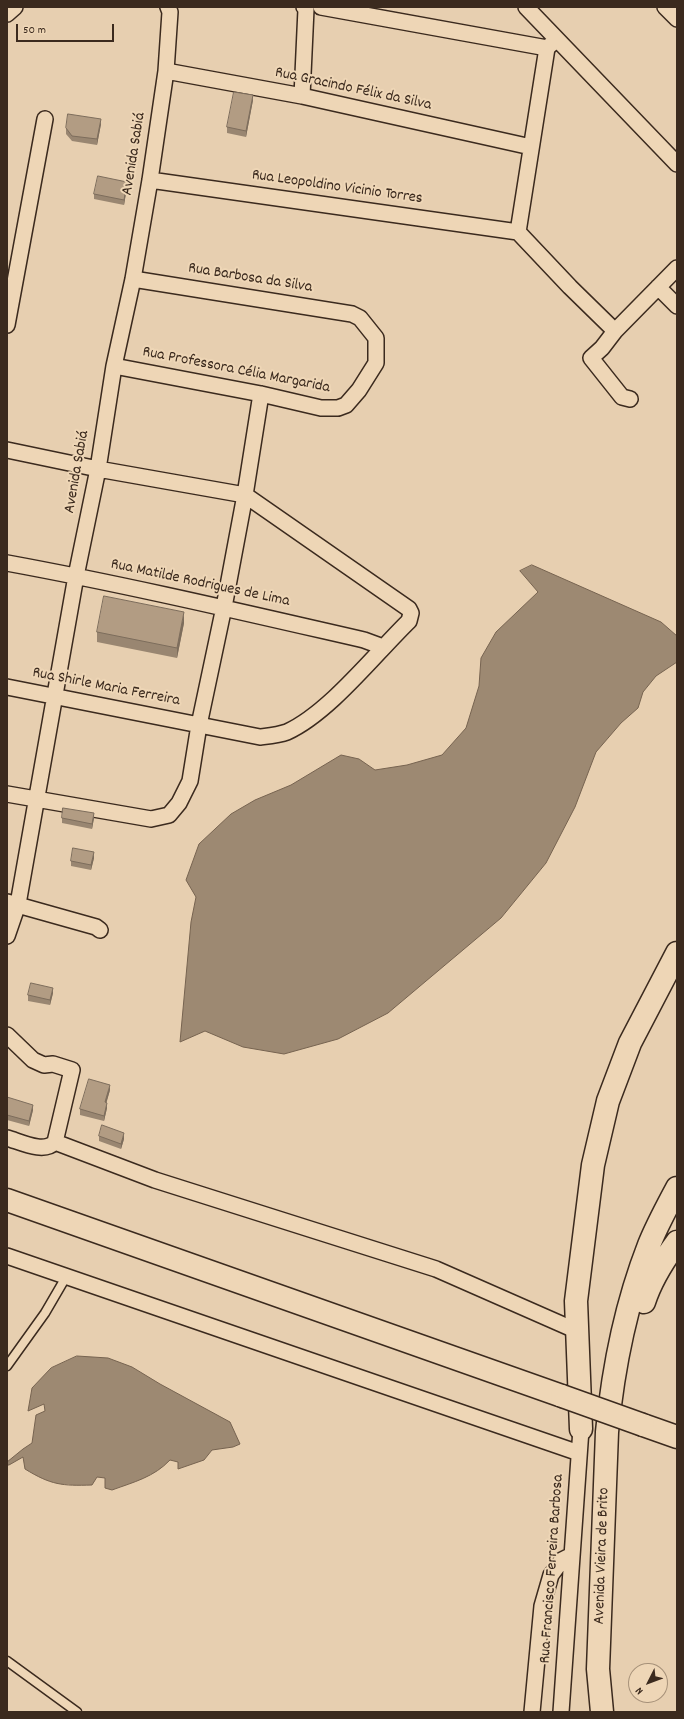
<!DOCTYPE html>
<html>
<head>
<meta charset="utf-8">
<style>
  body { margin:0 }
  #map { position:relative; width:684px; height:1719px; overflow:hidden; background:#e7cfb0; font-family:Dekko,sans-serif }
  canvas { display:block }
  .frame { position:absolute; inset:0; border:8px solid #3b2a1e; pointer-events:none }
  .north { position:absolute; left:628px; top:1663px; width:40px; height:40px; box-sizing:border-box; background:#eed6b6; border:1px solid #a69179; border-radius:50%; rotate:228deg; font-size:11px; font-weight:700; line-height:16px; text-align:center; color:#3b2a1e }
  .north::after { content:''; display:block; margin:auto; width:14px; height:18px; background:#3b2a1e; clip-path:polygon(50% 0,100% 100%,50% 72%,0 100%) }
  .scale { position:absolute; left:16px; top:24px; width:98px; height:18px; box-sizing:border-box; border:2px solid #3b2a1e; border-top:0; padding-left:5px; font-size:12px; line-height:14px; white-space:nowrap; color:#3b2a1e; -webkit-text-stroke:3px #eed6b6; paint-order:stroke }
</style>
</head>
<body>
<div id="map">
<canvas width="684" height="1719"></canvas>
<div class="frame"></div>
<div class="north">N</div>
<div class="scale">50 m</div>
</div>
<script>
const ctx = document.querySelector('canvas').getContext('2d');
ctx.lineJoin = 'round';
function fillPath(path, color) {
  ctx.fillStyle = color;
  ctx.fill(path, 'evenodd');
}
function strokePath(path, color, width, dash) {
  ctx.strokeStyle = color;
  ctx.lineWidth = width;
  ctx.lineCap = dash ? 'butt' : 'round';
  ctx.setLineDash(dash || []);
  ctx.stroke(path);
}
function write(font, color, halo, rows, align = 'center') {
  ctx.font = font + ' Dekko,sans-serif';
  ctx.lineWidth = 4;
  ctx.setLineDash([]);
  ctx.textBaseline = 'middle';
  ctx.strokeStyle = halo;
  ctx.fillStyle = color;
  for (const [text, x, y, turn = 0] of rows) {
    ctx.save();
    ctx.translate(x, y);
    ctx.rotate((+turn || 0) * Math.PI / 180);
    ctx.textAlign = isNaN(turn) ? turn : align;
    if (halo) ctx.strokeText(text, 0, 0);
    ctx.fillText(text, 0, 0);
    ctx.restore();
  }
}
const water = new Path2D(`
  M532,565L661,622L677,636V662L656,676L643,692L638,708L621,723L596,752L575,807L546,863L501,918L388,1013L338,1039L284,1054L243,1047L205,1031L180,1042L191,922L196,897L186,880L199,844L231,814L255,800L291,785L341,755L359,759L375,770L407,765L442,755L466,728L479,686L481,658L496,632L538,592L520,571Z
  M77,1356L108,1358L132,1367L160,1384L230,1422L240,1444L233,1447L212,1450L204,1460L178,1469V1462L170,1460C154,1477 134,1482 112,1490L105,1488V1478L97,1477L92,1485C62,1486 51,1485 25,1469L23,1457L9,1465H7V1462L23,1449L32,1443L36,1415L45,1411L44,1404L28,1411L32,1388L51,1368Z`);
const lane = new Path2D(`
  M7,1366L45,1313L66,1277
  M7,1661L77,1712`);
const street = new Path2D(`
  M321,7L547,48
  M526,7L677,164
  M665,7L677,19
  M7,14L15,7
  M556,40L547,48L518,232L570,287L615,331
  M166,71L302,96L531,147
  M302,96L306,9L304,7
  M150,180L518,232
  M658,287L677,306
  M7,325L45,119
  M114,366L261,394L321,408H338L346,405L359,390L376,363V338L360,318L352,314L133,279
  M630,399L622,397L591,358L602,348L615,331L677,268
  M7,450L98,469L245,495L409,609L411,613L409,621C375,654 329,713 287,732C279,735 268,736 260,737L7,687
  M7,563C127,585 246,613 364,640L383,647
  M7,794L151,819L169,815L179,803L190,781L199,725L224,607L245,495L261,394
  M7,902L96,927L100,930
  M7,936L18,904L76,576L98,469L114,366L133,279L150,180L166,71L170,12L168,7
  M7,1035L33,1060L44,1065L53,1064L72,1070L55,1142
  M7,1138C21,1142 44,1154 55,1142
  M55,1142L155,1180L436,1269L577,1331
  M7,1256L579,1453
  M532,1712L542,1606L551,1575L562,1560L572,1555
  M561,1712L581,1429`);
const secondary = new Path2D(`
  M581,1429L576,1301L593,1165L608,1101L630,1043L677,953`);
const primary = new Path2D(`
  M644,1302C651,1280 663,1261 677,1242
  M602,1712L598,1669L607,1432C613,1369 626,1304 649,1245C657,1225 667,1207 677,1188`);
const highway = new Path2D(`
  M7,1200L562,1396
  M643,1425L677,1437`);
const highwayBridge = new Path2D(`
  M562,1396L643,1425`);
const wall = new Path2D(`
  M253,100L246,137L227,133V127Z
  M101,124L97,145L72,141L66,134V128Z
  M127,187L124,205L94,199V194Z
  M184,623L177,658L97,642V632Z
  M62,818H94L92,829L62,823Z
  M94,858L91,870L71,866V861Z
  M53,993L50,1005L28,1001V995Z
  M110,1090L106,1103L107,1108L104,1121L80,1115V1109Z
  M7,1097L33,1110L29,1126L7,1120Z
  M99,1136L124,1139L121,1149L99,1141Z`);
const shadedWall = new Path2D(`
  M253,95V100L246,137V131Z
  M101,119V124L97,145V139Z
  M127,182V187L124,205V200Z
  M184,612V623L177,658V648Z
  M94,813V818L92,829V824Z
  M94,852V858L91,870V865Z
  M53,988V993L50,1005V1000Z
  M110,1085V1090L105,1108V1102Z
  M107,1103V1108L104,1121V1116Z
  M33,1105V1110L29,1126V1121Z
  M124,1133V1139L121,1149V1144Z`);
const building = new Path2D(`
  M234,92L253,95L246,131L227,127Z
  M68,114L101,119L97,139L72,136L66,128Z
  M98,176L127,182L124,200L94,194Z
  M104,596L184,612L177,648L97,632Z
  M63,808L94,813L92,824L62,818Z
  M73,848L94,852L91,865L71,861Z
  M31,983L53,988L50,1000L28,995Z
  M89,1079L110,1085L105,1102L107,1103L104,1116L80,1109Z
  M7,1097L33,1105L29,1121L7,1115Z
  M102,1125L124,1133L121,1144L99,1136Z`);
const streetNames = [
  ["Rua Gracindo Félix da Silva",353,90,12],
  ["Avenida Sabiá",135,154,-81],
  ["Rua Leopoldino Vicinio Torres",337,188,8],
  ["Rua Barbosa da Silva",250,279,9],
  ["Rua Professora Célia Margarida",236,371,11],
  ["Avenida Sabiá",78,472,-80],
  ["Rua Matilde Rodrigues de Lima",200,584,12],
  ["Rua Shirle Maria Ferreira",106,688,11],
  ["Avenida Vieira de Brito",603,1556,-88],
  ["Rua Francisco Ferreira Barbosa",553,1569,-86]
];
fillPath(water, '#9d8972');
strokePath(water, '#766350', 1);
strokePath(lane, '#3b2a1e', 11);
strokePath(street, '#3b2a1e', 18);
strokePath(secondary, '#3b2a1e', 25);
strokePath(primary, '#3b2a1e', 25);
strokePath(highway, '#3b2a1e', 25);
strokePath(lane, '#eed6b6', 8);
strokePath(street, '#eed6b6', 15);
strokePath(secondary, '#eed6b6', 22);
strokePath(primary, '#eed6b6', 22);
strokePath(highway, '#eed6b6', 22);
strokePath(highwayBridge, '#3b2a1e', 25, []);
strokePath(highwayBridge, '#eed6b6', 22);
fillPath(wall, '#998671');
fillPath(shadedWall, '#7d6d5c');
fillPath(building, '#b29c83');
strokePath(building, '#7d6d5c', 1);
write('16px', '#3b2a1e', '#eed6b6', streetNames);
</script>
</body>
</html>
